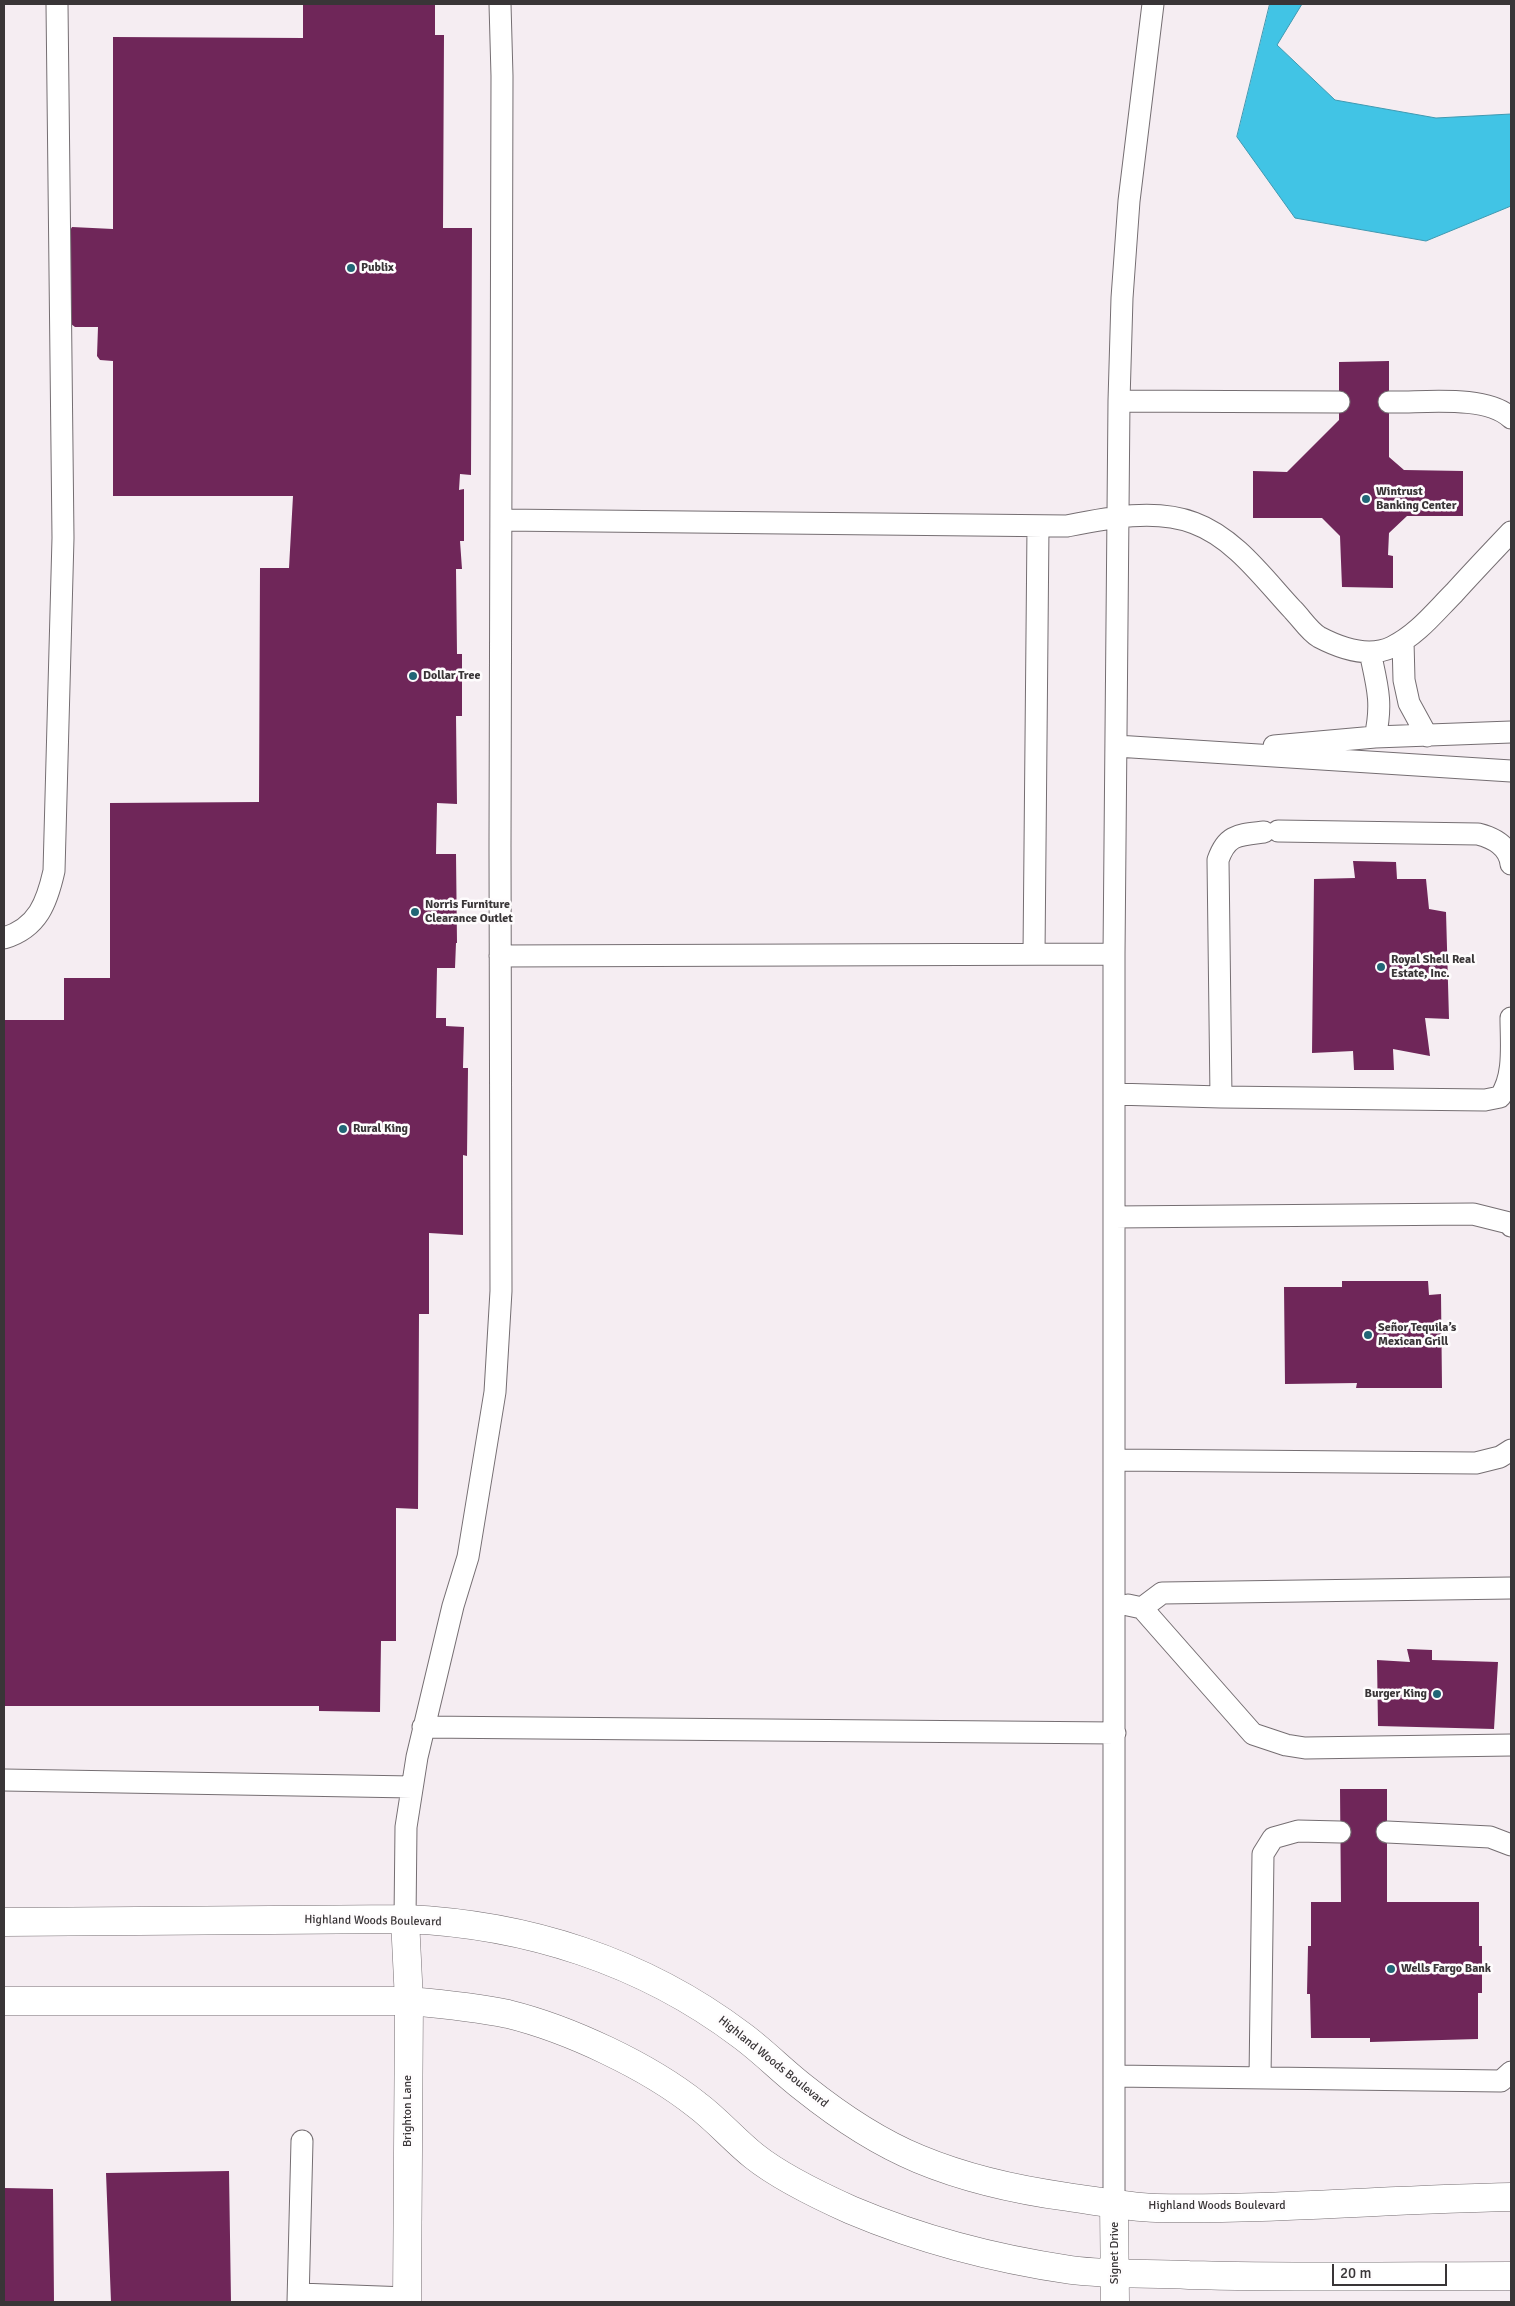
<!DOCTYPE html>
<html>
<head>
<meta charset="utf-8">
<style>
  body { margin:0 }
  #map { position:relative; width:1515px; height:2306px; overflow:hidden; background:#f5edf2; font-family:Signika,sans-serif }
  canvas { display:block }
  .frame { position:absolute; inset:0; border:5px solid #393537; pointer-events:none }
  .scale { position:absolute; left:1332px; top:2264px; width:115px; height:22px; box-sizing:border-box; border:2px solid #393537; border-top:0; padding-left:6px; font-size:15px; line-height:18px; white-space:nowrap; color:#393537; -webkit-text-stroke:4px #fefcfd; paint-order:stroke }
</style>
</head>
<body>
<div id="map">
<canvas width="1515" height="2306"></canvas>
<div class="frame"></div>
<div class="scale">20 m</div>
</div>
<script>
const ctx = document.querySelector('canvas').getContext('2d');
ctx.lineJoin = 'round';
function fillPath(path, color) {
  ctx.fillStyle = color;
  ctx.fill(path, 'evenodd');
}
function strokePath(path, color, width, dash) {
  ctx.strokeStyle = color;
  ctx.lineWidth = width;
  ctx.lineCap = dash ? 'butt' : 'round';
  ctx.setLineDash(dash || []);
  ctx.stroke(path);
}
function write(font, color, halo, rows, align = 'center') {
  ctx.font = font + ' Signika,sans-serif';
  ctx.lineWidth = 5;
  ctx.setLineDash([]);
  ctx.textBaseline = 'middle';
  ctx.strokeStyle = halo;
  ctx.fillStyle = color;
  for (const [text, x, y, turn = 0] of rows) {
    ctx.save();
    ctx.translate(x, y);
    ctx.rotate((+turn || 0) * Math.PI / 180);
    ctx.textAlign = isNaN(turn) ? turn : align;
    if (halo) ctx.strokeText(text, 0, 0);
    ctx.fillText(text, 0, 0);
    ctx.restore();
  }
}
const water = new Path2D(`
  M1270,4H1302L1277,45L1335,100L1436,118L1511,114V206L1426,241L1295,218L1237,137Z`);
const building = new Path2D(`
  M303,4H435V35H444L443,228H472L471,475L460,474L459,490L464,489V541H460L462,569H456L457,654H462V716H456L457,804L437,803L436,854H456L457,943H456L455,968H437L436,1018H446V1026L464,1027L463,1068H468L467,1156L463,1155V1235L429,1233V1314H419L418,1509L396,1508V1641H381L380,1712L319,1711V1706H4V1020H64V978H110V803L259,802L260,568H289L293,496H113V361L100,360L97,356L98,327H75L67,321L68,234L72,227L113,229V37L303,38Z
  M1389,361V457L1404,470L1463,471V516H1407L1389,533L1388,555L1393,556V588L1342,587L1340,536L1322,518H1253V471L1287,472L1339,420V362Z
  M1353,861L1396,862L1397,879H1426L1429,909L1446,912L1449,1019L1425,1018L1430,1056L1393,1049L1394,1070H1354L1353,1051L1312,1053L1314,879L1355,878Z
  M1342,1281H1428L1429,1295L1441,1294L1442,1388H1356L1357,1383L1285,1384L1284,1287H1342Z
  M1407,1649L1432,1650V1660L1498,1662L1494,1729L1378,1726L1377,1660L1410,1662Z
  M1340,1789H1387V1902H1479V1946H1482V1993H1478V2039L1370,2042V2038H1311L1310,1994H1307L1308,1946H1311V1902H1341Z
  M229,2171L231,2302H111L106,2173Z
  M4,2188L53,2189L54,2302H4Z`);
const lane = new Path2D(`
  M1119,401L1339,402
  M1389,402C1422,403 1486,394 1511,418
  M502,520L1067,526C1107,518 1155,508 1194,523C1235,538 1264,579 1293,610C1301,618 1309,631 1319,637C1340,648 1369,658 1392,647C1417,635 1435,612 1454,593C1473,572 1492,552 1511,532
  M1403,641L1404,680L1409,703L1427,736
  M1370,652C1377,685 1383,703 1375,737
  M1116,746L1511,771
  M1274,746L1375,737L1511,732
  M1278,831L1478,834C1494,838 1509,846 1511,864
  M1264,832C1239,835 1227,834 1218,860L1221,1097L1485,1100L1500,1097C1515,1076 1511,1044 1511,1018
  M4,938C38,928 47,902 54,871L63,538L57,4
  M1034,954L1038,527
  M500,956L1114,954
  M1114,1094L1221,1097
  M1114,1217L1473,1214L1509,1223L1511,1226
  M1116,1460L1476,1463L1500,1457L1511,1450
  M1128,1605L1142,1608L1162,1593L1511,1588
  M1142,1608L1253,1734L1286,1745L1305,1748L1511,1745
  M423,1727L1115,1733
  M4,1780L412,1787
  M1387,1832L1490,1837L1511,1845
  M405,1919L406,1827L417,1757L453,1606L468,1557L495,1392L501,1291L500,845L502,76L500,4
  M1114,2076L1501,2081L1511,2072
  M1260,2078L1263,1854L1273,1838L1298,1831L1340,1832
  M1114,2203V954L1119,401L1122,298L1129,201L1153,4
  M299,2294L407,2298
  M298,2302L302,2141`);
const street = new Path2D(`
  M405,1919L409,2001L407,2302
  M4,1922L405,1919C526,1924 643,1961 741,2035C763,2051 782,2071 804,2088C839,2116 878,2142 919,2159C967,2179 1017,2190 1068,2197C1097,2201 1127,2207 1156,2208C1275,2210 1393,2199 1511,2197
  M4,2001H409C442,2004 475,2007 508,2014C569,2029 648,2066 697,2105C717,2120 734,2140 754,2156C779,2176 822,2197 851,2210C922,2240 996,2259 1071,2270C1110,2275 1150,2273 1189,2275C1296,2278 1404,2276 1511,2276
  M1114,2203L1115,2302`);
const markers = [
  [351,268,5,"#216576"],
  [1366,499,5,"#216576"],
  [413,676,5,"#216576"],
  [415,912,5,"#216576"],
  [1381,967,5,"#216576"],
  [343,1129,5,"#216576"],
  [1368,1335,5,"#216576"],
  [1437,1694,5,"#216576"],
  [1391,1969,5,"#216576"]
];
const poiNames = [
  ["Publix",361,268],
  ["Wintrust",1376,492],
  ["Banking Center",1376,506],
  ["Dollar Tree",423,676],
  ["Norris Furniture",425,905],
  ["Clearance Outlet",425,919],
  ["Royal Shell Real",1391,960],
  ["Estate, Inc.",1391,974],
  ["Rural King",353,1129],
  ["Señor Tequila’s",1378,1328],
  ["Mexican Grill",1378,1342],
  ["Burger King",1427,1694,"right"],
  ["Wells Fargo Bank",1401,1969]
];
const streetNames = [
  ["Highland Woods Boulevard",373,1921,1],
  ["Highland Woods Boulevard",773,2062,39],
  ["Brighton Lane",408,2111,-90],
  ["Highland Woods Boulevard",1217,2206],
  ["Signet Drive",1115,2253,-90]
];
fillPath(water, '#41c4e5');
strokePath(water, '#3f99b1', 1);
fillPath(building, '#6f2659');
strokePath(lane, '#756e72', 23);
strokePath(street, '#756e72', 29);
strokePath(lane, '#fff', 21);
strokePath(street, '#fff', 28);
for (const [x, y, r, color] of markers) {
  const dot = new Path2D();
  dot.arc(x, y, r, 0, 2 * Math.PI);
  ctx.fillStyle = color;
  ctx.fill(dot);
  strokePath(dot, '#fefcfd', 2);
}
write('bold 12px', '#393537', '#fefcfd', poiNames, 'left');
write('12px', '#393537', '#fefcfd', streetNames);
</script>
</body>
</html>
